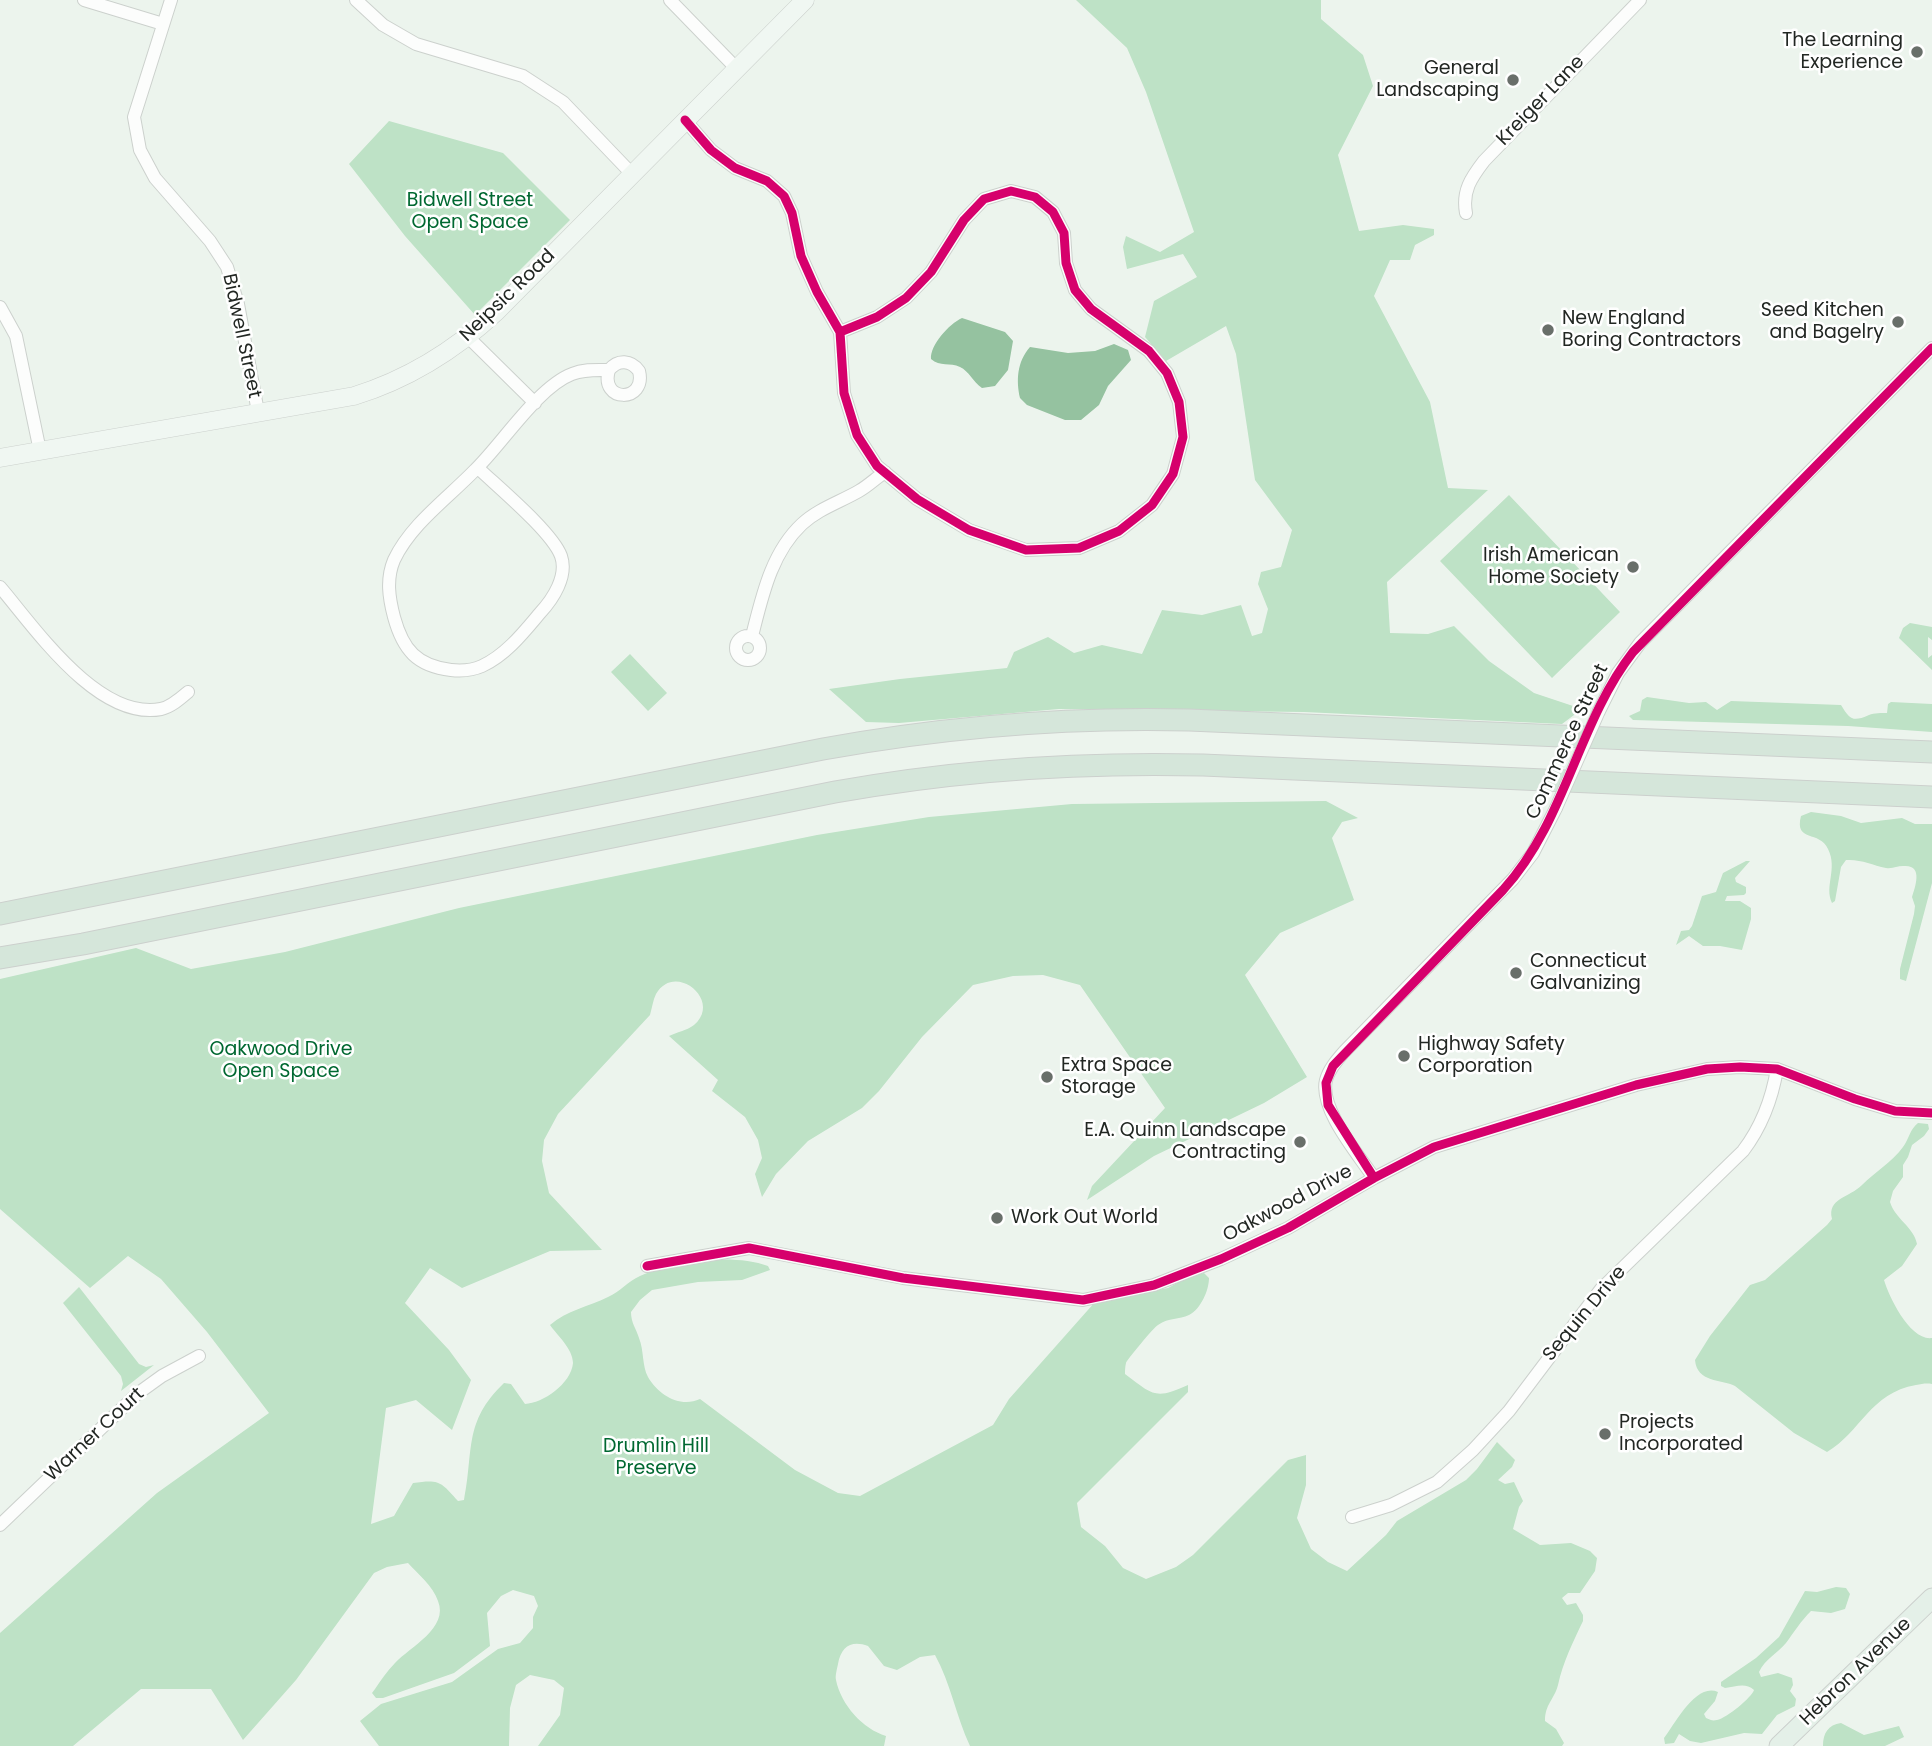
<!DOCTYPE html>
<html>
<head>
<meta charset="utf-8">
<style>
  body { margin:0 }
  canvas { display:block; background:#ecf4ed }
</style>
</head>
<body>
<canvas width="1932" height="1746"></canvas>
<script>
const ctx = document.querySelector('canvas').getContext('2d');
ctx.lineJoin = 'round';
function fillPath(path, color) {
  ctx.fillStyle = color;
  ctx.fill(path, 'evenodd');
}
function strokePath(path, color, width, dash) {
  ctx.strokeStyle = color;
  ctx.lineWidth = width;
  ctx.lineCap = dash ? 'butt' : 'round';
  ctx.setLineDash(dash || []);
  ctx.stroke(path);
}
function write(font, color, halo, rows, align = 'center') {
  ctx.font = font + ' Poppins,sans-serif';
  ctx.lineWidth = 5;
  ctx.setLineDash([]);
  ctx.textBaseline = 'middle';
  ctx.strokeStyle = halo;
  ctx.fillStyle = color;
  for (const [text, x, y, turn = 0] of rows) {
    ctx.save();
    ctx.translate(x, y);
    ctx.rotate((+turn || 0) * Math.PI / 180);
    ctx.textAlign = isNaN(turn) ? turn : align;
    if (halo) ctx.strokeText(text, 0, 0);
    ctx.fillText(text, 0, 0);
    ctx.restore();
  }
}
const green = new Path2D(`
  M1076,0H1321V19L1363,55L1373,86L1338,155L1359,231L1403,225L1434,229V235L1415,245L1410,260H1390L1374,296L1430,402L1448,488L1488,490L1387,582L1390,633L1428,634L1454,626L1489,661L1534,693L1582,709L1562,724L1304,712L1059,709L899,723L866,722L829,689L900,679L1007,668L1014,652L1048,637L1074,653L1102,645L1142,654L1162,610L1202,615L1241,605L1252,636L1262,633L1268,609L1258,584L1261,572L1281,567L1292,530L1255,480L1236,354L1226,326L1166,361L1145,337L1154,301L1197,277L1183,254L1127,269L1123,247L1126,236L1160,252L1194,232L1146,92L1127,48Z
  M389,121L503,153L570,220L475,315L405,236L349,164Z
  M1509,495L1620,612L1552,678L1440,561Z
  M1910,623L1932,627V640L1928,637V658L1932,655V670L1899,638L1903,628Z
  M630,654L667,693L648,711L611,672Z
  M1647,697L1689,703L1706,702L1717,710L1731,701L1841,705C1850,720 1853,722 1869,715C1874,713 1882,713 1887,713L1888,704L1891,702L1932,704V732L1848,726L1633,720L1629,716L1640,711L1642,700Z
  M1326,801L1358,818L1342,822L1332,838L1354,900L1280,933L1245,975L1307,1077L1264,1103L1154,1156L1087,1200L1092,1186L1165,1108L1080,985L1043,975L1013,976L973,985L922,1037L879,1091L862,1108L808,1141L776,1174L762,1197L755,1174L762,1158L758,1140L745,1117L712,1091L718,1080L669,1036C677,1032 686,1031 694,1025C723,1001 675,961 656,994C653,1000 652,1008 650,1015L558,1114L544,1140L542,1161L549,1193L602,1250L550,1251L462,1288L430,1268L405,1303L449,1350L471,1380L452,1430L416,1400L386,1408L371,1524L394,1516L413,1483C440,1479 441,1482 458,1501L464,1500C474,1451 463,1422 504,1383L511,1384L525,1404C543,1403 571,1384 573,1363C573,1349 557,1335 550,1325C567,1310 588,1307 608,1297C620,1292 628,1281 640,1276C673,1261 733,1253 768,1266L770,1270L742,1280L698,1282L652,1290L640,1300L631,1312C631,1323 636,1328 639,1338C644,1350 642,1366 648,1377C659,1396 681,1408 700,1399L795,1470L838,1493L860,1496L993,1425L1009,1399L1095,1302L1168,1288L1190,1276L1204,1273L1209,1278C1209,1290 1201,1309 1189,1315C1179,1320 1169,1317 1158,1325C1154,1327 1127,1360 1126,1363C1125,1367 1125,1371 1125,1374C1153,1395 1155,1400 1188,1385V1392L1077,1503L1081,1527L1105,1546L1123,1568L1146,1579L1176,1567L1193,1555L1288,1460L1306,1455V1485L1297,1518L1311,1549L1328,1562L1347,1571L1386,1535L1397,1521L1466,1480L1477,1469L1497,1442L1515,1460L1512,1467L1498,1480L1505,1484L1514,1482L1523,1501L1519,1507L1513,1529L1540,1545L1571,1543L1590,1551L1597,1558L1595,1571L1580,1593H1568L1562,1598L1567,1605L1576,1603L1583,1615V1621C1573,1642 1563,1662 1558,1685C1554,1700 1545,1704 1545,1721L1556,1729L1564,1743L1562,1746H970C956,1716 951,1684 935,1655L920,1657L897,1670L884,1666L868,1646C852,1640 841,1646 838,1664C837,1669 835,1676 836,1680C841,1705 863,1729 886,1736L884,1746H538L560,1715L564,1688L554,1680L530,1675L516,1685L510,1708L509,1746H379L360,1721L381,1704L452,1682L498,1649L520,1643L533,1628V1617L538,1606L534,1596L513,1590L501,1596L487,1613L490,1646L454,1673L383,1698H376L372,1693L375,1689C381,1680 387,1671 395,1663C410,1647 449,1628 438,1601C433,1586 418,1574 408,1563L387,1567L374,1573L296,1680L243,1740L211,1689H141L73,1746H0V1633L157,1493L269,1413L207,1332L161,1279L128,1256L90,1288L0,1209V979L136,948L191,969L285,952L459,908L817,835L929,817L1072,804Z
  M1811,812L1841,816L1861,823L1902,818L1915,824H1932V883L1906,981L1900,979V969L1914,914L1915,906L1912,897C1915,887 1924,864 1903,866C1897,866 1893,869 1886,868C1872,865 1861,859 1846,860L1841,867L1835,901L1832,903C1824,886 1838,869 1828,849C1820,830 1794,843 1801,816Z
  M1746,861H1750L1735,878L1736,882L1746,887V893L1744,895L1727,896L1725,901H1740L1751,908V919L1742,950L1720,946H1703L1689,936L1676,945L1681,931L1689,930L1692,926L1702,896L1716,892L1723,873Z
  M1918,1123L1928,1124L1929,1129L1924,1136L1912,1145L1908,1157L1903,1165V1177L1893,1191L1890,1202C1895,1219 1914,1227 1917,1244L1902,1266L1884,1280C1889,1297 1910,1341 1932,1338V1384C1926,1383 1922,1384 1916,1385C1870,1393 1861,1432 1827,1452L1794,1433L1735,1386C1721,1379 1697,1383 1695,1360L1710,1336L1750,1285L1765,1280L1827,1225L1832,1219C1827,1198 1849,1198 1862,1185C1875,1172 1892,1162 1903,1147C1909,1139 1910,1129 1918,1123Z
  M79,1287L139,1364L146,1367L154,1365L121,1391L123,1384L121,1376L63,1303Z
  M1836,1587L1846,1588L1850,1594L1845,1609L1831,1613L1811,1611C1801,1621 1794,1632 1786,1643C1777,1654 1765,1659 1759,1672L1761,1677L1778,1673L1792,1678L1793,1685L1790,1691L1796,1699L1795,1706L1777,1715L1762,1734L1744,1733L1701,1743L1690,1741L1679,1734L1674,1743L1665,1744L1664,1738C1675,1724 1696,1682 1718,1692L1715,1701L1704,1714L1706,1718C1711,1720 1712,1721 1717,1720C1727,1718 1752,1697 1754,1690C1745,1682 1736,1687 1725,1688L1721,1686V1682L1756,1658L1779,1637L1805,1591L1817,1592Z
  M1841,1723L1864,1735L1899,1726L1904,1737L1885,1746H1823C1823,1733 1828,1725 1841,1723Z`);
const water = new Path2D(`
  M962,318L1005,332L1013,341L1008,370L995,386L982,388C973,382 969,371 960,367C950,362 940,367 931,359C930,345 949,324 962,318Z
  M1114,344L1128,350L1131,360L1108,386L1099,405L1081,420H1065L1027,405L1020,398C1016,380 1017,362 1030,347L1068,353L1095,351Z`);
const street = new Path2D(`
  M84,0L163,24
  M171,0L134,117L140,150L155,178L210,241L227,267L238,304L258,412
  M356,0L383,25L416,44L523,76L563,102L631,173
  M670,0L737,69
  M685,120L711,150L735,168L767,181L784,196L792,213L801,256L817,292L840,332L844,393L857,435L877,466L917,499L969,530L1026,550L1079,548L1119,531L1152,505L1173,474L1183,437L1179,402L1167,373L1149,351L1091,309L1075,290L1066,263L1064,233L1053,212L1035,197L1011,191L984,199L964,220L931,272L906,298L877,317L840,332
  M1466,213C1462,191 1471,178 1484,161L1640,0
  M0,307L16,336L40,451
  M468,337L535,403
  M478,468C499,488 552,532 561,556C568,576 553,599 540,613C524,632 506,655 482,666C473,670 460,671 451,670C417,666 403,650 394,617C389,598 386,579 394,560C411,524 448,498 475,470C502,444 538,387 572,374C584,369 597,370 609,370C618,359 631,360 639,371C647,403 599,403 609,370
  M0,587C35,628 98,721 161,709C171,707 181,698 188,692
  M736 648a12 12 0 1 1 24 0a12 12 0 1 1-24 0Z
  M752,636C762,597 771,553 802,524C818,509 840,502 859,491C868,486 876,478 885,472
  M1599,711L1618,673L1640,643L1932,348
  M1374,1178C1358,1154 1319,1109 1326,1080C1329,1069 1337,1060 1344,1052L1513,879L1533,853L1556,808
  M647,1266L749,1248L903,1278L1083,1300L1154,1285L1221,1259L1288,1228L1374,1178L1434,1147L1636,1085L1707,1069L1740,1067L1777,1069L1855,1099L1895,1111L1932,1113
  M1352,1517L1391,1505L1437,1482L1473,1450L1509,1411L1601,1289L1743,1151C1762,1126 1772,1099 1777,1069
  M0,1525L137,1394L162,1376L199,1356`);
const secondary = new Path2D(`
  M0,458L354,396C409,379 454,351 496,312L805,0`);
const primary = new Path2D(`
  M1779,1746L1932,1598`);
const highway = new Path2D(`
  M0,914L823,749C944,727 1066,717 1189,720L1932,752
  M0,958L83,944L835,792C957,770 1079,762 1203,765L1932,797`);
const streetBridge = new Path2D(`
  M1556,808L1599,711`);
const cycleway = new Path2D(`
  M685,120L711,150L735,168L767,181L784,196L792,213L801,256L817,292L840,332L844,393L857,435L877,466L917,499L969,530L1026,550L1079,548L1119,531L1152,505L1173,474L1183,437L1179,402L1167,373L1149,351L1091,309L1075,290L1066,263L1064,233L1053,212L1035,197L1011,191L984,199L964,220L931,272L906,298L877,317L840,332
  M1374,1178L1328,1105L1326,1083L1333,1066L1503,890C1566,821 1577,724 1633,652L1932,348
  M647,1266L749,1248L903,1278L1083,1300L1154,1285L1221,1259L1288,1228L1374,1178L1434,1147L1636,1085L1707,1069L1740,1067L1777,1069L1855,1099L1895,1111L1932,1113`);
const markers = [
  [1917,52,7,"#696f6a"],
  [1513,80,7,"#696f6a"],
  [1898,322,7,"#696f6a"],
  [1548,330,7,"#696f6a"],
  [1633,567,7,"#696f6a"],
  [1516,973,7,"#696f6a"],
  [1404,1056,7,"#696f6a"],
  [1047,1077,7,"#696f6a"],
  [1300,1142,7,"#696f6a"],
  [997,1218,7,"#696f6a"],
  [1605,1434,7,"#696f6a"]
];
const poiNames = [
  ["The Learning",1903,41,"right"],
  ["Experience",1903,63,"right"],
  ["General",1499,69,"right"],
  ["Landscaping",1499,91,"right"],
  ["Seed Kitchen",1884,311,"right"],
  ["and Bagelry",1884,333,"right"],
  ["New England",1562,319],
  ["Boring Contractors",1562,341],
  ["Irish American",1619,556,"right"],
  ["Home Society",1619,578,"right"],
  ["Connecticut",1530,962],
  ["Galvanizing",1530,984],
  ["Highway Safety",1418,1045],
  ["Corporation",1418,1067],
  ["Extra Space",1061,1066],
  ["Storage",1061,1088],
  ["E.A. Quinn Landscape",1286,1131,"right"],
  ["Contracting",1286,1153,"right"],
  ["Work Out World",1011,1218],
  ["Projects",1619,1423],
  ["Incorporated",1619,1445]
];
const streetNames = [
  ["Kreiger Lane",1541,101,-46],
  ["Neipsic Road",508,296,-44],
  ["Bidwell Street",241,336,78],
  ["Commerce Street",1568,742,-65],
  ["Oakwood Drive",1288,1204,-28],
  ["Sequin Drive",1585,1314,-50],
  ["Warner Court",95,1435,-43],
  ["Hebron Avenue",1856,1672,-44]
];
const parkNames = [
  ["Bidwell Street",470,201],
  ["Open Space",470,223],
  ["Oakwood Drive",281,1050],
  ["Open Space",281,1072],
  ["Drumlin Hill",656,1447],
  ["Preserve",656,1469]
];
fillPath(green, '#bee2c6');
fillPath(water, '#95c2a0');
strokePath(street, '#ccd1cd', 14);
strokePath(secondary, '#ccd1cd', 19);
strokePath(primary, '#ccd0cd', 21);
strokePath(highway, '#ccd0cd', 23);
strokePath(street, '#fcfdfc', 12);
strokePath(secondary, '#f0f7f2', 18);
strokePath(primary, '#e4f0e8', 19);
strokePath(highway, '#d5e6da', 21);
strokePath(streetBridge, '#ccd1cd', 14, []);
strokePath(streetBridge, '#fcfdfc', 12);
strokePath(cycleway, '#d6006c', 9);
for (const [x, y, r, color] of markers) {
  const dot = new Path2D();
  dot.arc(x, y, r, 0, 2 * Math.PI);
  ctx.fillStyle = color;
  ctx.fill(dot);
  strokePath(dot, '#fff', 2.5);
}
write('19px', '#222723', '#fff', poiNames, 'left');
write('19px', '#222723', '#fff', streetNames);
write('19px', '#006831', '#fff', parkNames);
</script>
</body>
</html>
